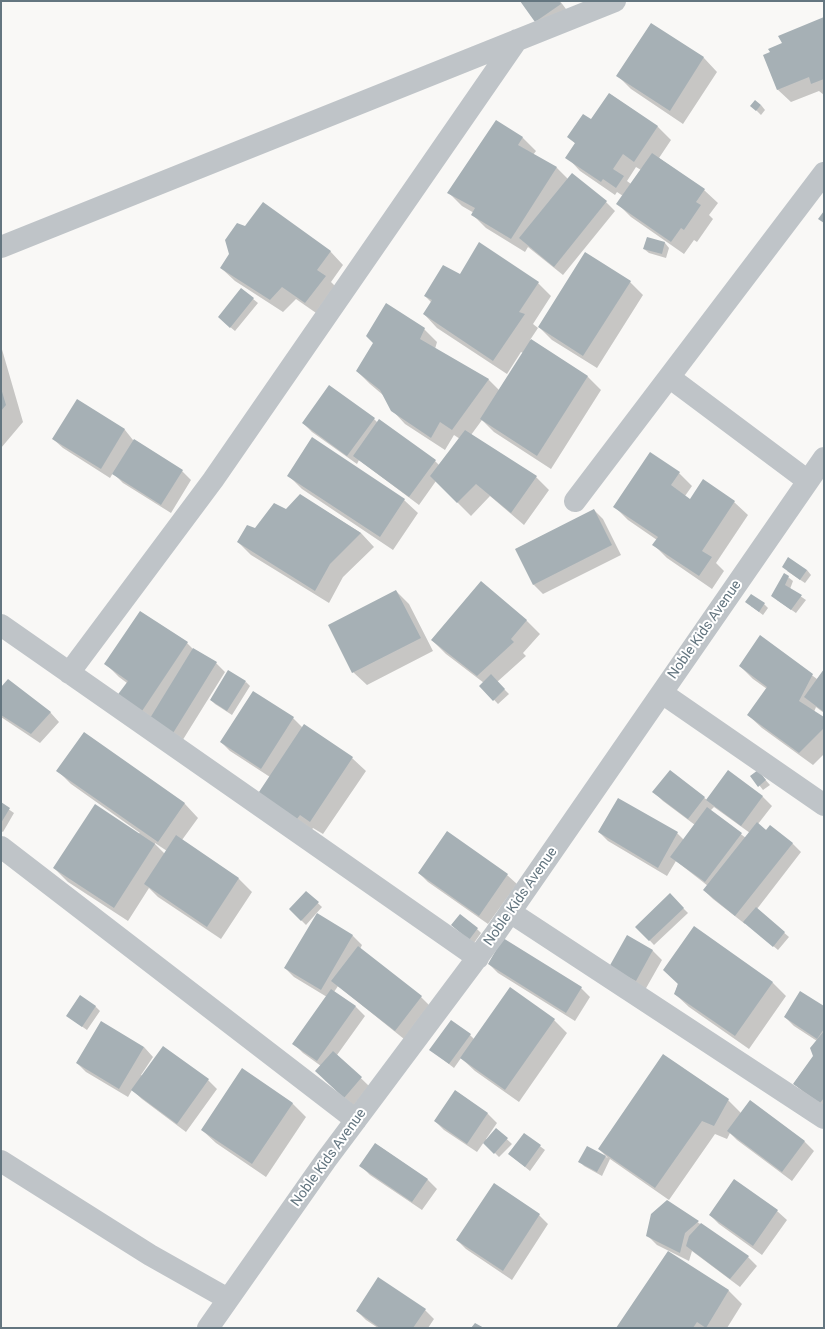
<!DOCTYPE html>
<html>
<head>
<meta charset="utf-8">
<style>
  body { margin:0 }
  #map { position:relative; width:825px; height:1329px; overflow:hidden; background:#f9f8f6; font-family:Roboto,sans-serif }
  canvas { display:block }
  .frame { position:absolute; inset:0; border:2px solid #647680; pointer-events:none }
</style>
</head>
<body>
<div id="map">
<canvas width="825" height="1329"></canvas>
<div class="frame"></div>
</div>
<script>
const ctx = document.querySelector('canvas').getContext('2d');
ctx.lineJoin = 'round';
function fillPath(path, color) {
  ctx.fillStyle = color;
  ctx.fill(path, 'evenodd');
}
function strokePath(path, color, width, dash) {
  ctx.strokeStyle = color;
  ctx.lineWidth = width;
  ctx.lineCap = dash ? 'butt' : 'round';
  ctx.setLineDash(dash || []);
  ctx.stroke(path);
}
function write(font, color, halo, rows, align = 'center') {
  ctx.font = font + ' Roboto,sans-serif';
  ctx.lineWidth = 4;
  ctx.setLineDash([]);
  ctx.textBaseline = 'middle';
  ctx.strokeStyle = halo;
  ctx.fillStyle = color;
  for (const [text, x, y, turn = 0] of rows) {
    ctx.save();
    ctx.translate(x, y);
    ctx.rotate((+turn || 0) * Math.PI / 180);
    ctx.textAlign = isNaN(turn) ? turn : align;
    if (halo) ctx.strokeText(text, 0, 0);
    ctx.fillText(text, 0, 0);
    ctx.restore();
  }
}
const shadow = new Path2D(`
  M521,1H560L569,13L545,31Z
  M824,18V95L819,91L791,102L777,89L771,53Z
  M651,24L704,58L717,72L683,124L631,89L618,76Z
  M610,94L658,127L671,140L659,158L704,190L718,203L709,215L713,219L697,242L694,240L684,254L631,217L618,204L623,196L617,192L615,195L580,171L567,157L576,144L568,137L592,121ZM636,167L641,170L631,184L627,181Z
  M761,105L765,110L761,115L756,110Z
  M496,121L523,138L536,151L533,155L557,168L568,179L572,175L606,202L615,211L563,275L528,247L525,252L486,228L473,215L474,213L462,206L449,193Z
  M647,238L665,243L669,248L666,258L649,253L644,249Z
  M330,251L343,265L331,282L339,290L319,315L296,299L283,312L235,281L221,268Z
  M460,276L538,283L551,296L533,324L538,328L530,340L588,377L601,390L551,469L494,432L482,420L471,435L536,477L549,490L524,525L490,496L471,516L436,481L419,505L359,460L357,464L312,432L303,423L374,419L378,423L435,461L439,465L460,439L454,435L445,450L405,424L392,410L383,395L370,384L357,371L424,329L437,342L435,349L488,379L499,390L523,353L521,352L507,374L437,328L424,314L432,303L425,296Z
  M630,282L643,295L597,368L552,340L539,327Z
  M241,289L258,303L235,331L224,322Z
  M1,346L23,422L1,448Z
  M77,400L125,430L133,440L182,471L191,480L171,513L123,483L113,473L110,478L63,448L53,439Z
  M679,473L692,486L685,496L690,500L734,502L748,515L716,563L724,571L712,589L667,558L654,545L657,540L628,520L615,507Z
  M288,475L404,500L418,513L393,550L302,489Z
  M300,495L361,533L374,547L343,577L329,603L251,555L238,542L255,529L286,511Z
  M594,510L603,519L621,555L543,594L534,585L516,549Z
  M807,570L811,575L805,583L787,571Z
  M788,577L793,581L790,589L806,600L796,613L777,600Z
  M396,591L409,604L433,651L367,685L353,672Z
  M764,604L768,608L763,615L751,606Z
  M526,620L540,634L523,653L526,656L497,682L509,694L498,704L481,686L484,683L446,654L432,640Z
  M760,637L817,679L824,670V713L816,707L814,712L824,719V754L813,765L762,728L748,715L767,689L753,679L740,666Z
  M187,643L193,649L216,663L225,672L179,746L115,701L127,683L119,677L106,664Z
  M246,682L250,686L232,715L215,704L211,700Z
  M1,688L50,712L59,722L40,743L1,717Z
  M253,692L293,718L303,728L352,758L366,771L323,834L313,828L307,837L270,777L230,751L221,742Z
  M84,733L185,804L198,818L182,840L239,879L252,892L221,939L158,897L149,888L128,921L68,882L54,868L140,833L71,784L58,771ZM155,843L167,851L165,854L155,844Z
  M670,771L707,800L728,771L763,797L772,806L758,824L767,831L792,843L801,852L757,909L789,937L778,950L746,923L745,924L713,899L704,890L708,886L676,861L667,876L608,841L599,832L677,833L684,840L695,825L663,801L654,792ZM714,807L750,833L746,838L710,811Z
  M752,776H762L770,785L763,790Z
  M1,804L14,813L3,832L1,831Z
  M447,832L507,875L517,884L488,924L428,882L419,873Z
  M306,892L322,907L306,925L290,909Z
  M670,895L688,913L654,945L637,927Z
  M317,915L353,936L362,945L360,949L421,997L430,1006L404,1039L338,986L334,992L356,1007L365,1016L337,1055L370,1087L353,1106L325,1080L321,1066L303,1053L294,1044L327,997L294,977L285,968Z
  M694,927L773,983L786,996L749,1049L689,1007L675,994Z
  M457,929H477L481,933L474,943Z
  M627,937L653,951L662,960L645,990L611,967Z
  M489,964L581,988L590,997L575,1021L498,973Z
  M95,1006L100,1011L87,1030L67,1016Z
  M824,1008V1109L808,1097L794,1083L814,1056L817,1041L794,1026L785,1017Z
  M554,1020L567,1033L519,1102L475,1071L461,1058L454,1068L431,1050L470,1035L474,1039Z
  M144,1047L153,1057L141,1075L143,1076L208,1080L217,1089L186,1132L142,1099L132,1090L128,1097L86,1072L77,1063Z
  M456,1091L488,1114L497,1123L486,1139L487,1140L496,1129L512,1144L499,1157L484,1142L477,1152L444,1130L435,1121Z
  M728,1100L741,1113L750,1101L805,1142L814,1151L792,1181L737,1140L730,1133L727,1139L715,1134L669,1200L610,1159L602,1176L584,1166L580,1162L587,1147L608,1158L599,1149Z
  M292,1103L306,1117L266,1177L216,1143L202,1130Z
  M524,1134L545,1150L530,1171L514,1158Z
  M376,1144L428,1180L437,1189L422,1210L370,1175L361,1166Z
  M734,1180L777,1211L787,1220L762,1255L719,1224L710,1215Z
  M494,1185L539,1215L548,1224L512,1280L466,1249L457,1240Z
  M667,1201L748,1257L757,1266L740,1287L692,1251L689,1261L657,1245L647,1235Z
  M668,1252L729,1291L742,1304L727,1328H618Z
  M425,1310L434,1319L428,1328H378L366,1320L357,1311Z`);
const building = new Path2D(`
  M520,1H559L561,4L535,22Z
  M824,17V79L811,84L809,77L777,90L763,55L770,52L768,49L782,43L778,36Z
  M651,23L704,57L670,111L616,76Z
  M609,93L658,126L634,162L623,154L613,169L624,176L616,188L603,179L601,182L565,158L575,143L567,137L583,114L591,119Z
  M755,100L761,105L756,111L750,106Z
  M496,120L523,137L518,145L557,167L511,239L471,215L475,208L447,193Z
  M652,153L705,189L696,202L701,205L684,230L681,228L671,242L616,204Z
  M572,173L607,201L554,267L519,238Z
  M263,202L331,251L317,270L326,276L305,303L282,287L270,300L220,268L229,254L225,240L237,223L245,226Z
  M824,211V223L818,219Z
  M647,237L665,242L662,254L643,249Z
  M479,242L539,282L519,312L525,314L493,361L423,314L432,300L424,296L443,265L460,274Z
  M585,252L631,281L583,356L538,327Z
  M241,288L254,298L230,328L218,317Z
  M386,303L425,328L420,339L489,379L452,430L440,422L431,438L391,411L380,390L356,371L373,343L366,336Z
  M531,339L588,376L537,456L480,419Z
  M329,385L375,418L347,456L302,423Z
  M1,388L6,405L1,411Z
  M77,399L125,429L101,469L52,439Z
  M379,419L436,460L409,497L353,456Z
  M465,430L537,476L511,513L476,484L457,503L430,476Z
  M312,437L405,499L380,537L287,476Z
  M134,439L183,470L161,505L112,474Z
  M650,452L680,472L671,485L690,499L703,479L735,501L702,551L712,557L699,576L652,545L658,537L613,507Z
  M300,494L361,533L330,564L315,591L237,542L247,525L255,528L274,503L286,509Z
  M594,509L612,545L533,585L515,549Z
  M788,557L807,570L800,580L782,567Z
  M784,573L789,576L785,585L802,595L791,610L771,596Z
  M481,581L527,620L511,639L514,642L477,676L431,640Z
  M396,590L421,638L352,673L328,625Z
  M751,594L765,603L759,612L745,602Z
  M140,611L188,642L138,717L113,701L128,681L104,664Z
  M760,635L813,674L799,701L824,717V728L799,753L747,715L767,687L739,666Z
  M193,648L217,662L170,738L147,723Z
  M824,669V712L804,697Z
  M228,670L246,681L227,711L210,700Z
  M491,674L505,689L493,701L479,686Z
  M8,679L51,712L31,734L1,715V687Z
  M253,691L294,717L261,769L220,742Z
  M304,724L353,757L310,822L300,815L293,824L255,798Z
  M84,732L185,803L158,842L56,771Z
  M670,770L705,797L688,819L652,792Z
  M728,770L763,796L741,826L706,800Z
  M758,770L766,780L758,787L750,776Z
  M618,798L678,832L658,868L598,832Z
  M1,802L10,808L1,823Z
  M95,804L155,844L114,908L53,868Z
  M707,807L742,833L705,882L670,857Z
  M757,822L766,830L770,825L793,843L735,916L703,890Z
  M447,831L508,874L479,916L418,873Z
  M176,835L239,878L207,927L144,884Z
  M306,891L319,902L301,921L289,909Z
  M670,893L684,908L649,941L635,927Z
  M756,907L785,932L773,947L743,922Z
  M317,913L353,935L321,990L284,968Z
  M460,914L478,928L469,940L451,925Z
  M694,926L773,982L735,1036L674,994L678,984L663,970Z
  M627,935L653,950L636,981L609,967Z
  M503,938L582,987L566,1013L488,964Z
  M358,946L422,996L395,1031L331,981Z
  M510,987L555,1019L505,1090L460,1058Z
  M331,989L356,1006L317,1061L292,1044Z
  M800,991L824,1006V1029L817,1039L784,1017Z
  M80,995L96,1006L82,1027L66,1016Z
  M451,1020L471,1034L449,1064L429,1050Z
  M101,1021L144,1047L119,1089L76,1063Z
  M824,1031V1098L820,1103L793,1084L813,1056L810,1048Z
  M163,1046L209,1079L177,1124L131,1090Z
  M333,1051L362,1077L344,1098L315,1071Z
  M663,1054L729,1099L714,1126L702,1121L655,1188L598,1149Z
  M242,1068L293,1103L252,1164L201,1130Z
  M455,1090L488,1113L467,1144L434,1121Z
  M750,1100L805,1141L782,1172L727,1131Z
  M496,1128L508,1138L494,1154L483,1143Z
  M524,1133L541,1145L525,1167L508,1154Z
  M375,1143L428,1179L412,1202L359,1166Z
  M587,1146L606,1156L597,1172L578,1162Z
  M734,1179L778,1210L753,1246L709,1215Z
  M494,1183L540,1214L503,1271L456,1240Z
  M667,1200L699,1221L685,1233L680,1253L646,1236L651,1214Z
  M701,1223L749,1256L730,1279L686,1246L689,1236Z
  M668,1251L729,1290L706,1328L697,1322L693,1328H616Z
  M378,1277L426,1309L413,1328H380L356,1311Z
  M475,1323L484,1328H471Z`);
const street = new Path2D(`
  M1,247L615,1
  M669,377L808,481
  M575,501L824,173
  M1,625L478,958
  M69,673L213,480L517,40
  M662,693L824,805
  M1,847L356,1120
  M510,912L824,1118
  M1,1161L150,1255L228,1299
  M208,1328L326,1160L495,934L824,458`);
const streetNames = [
  ["Noble Kids Avenue",705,630,-55],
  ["Noble Kids Avenue",521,897,-55],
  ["Noble Kids Avenue",329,1158,-54]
];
fillPath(shadow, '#0003');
fillPath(building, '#a6b0b5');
strokePath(street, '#bfc4c8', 22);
write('14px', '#647680', '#fff', streetNames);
</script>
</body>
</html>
